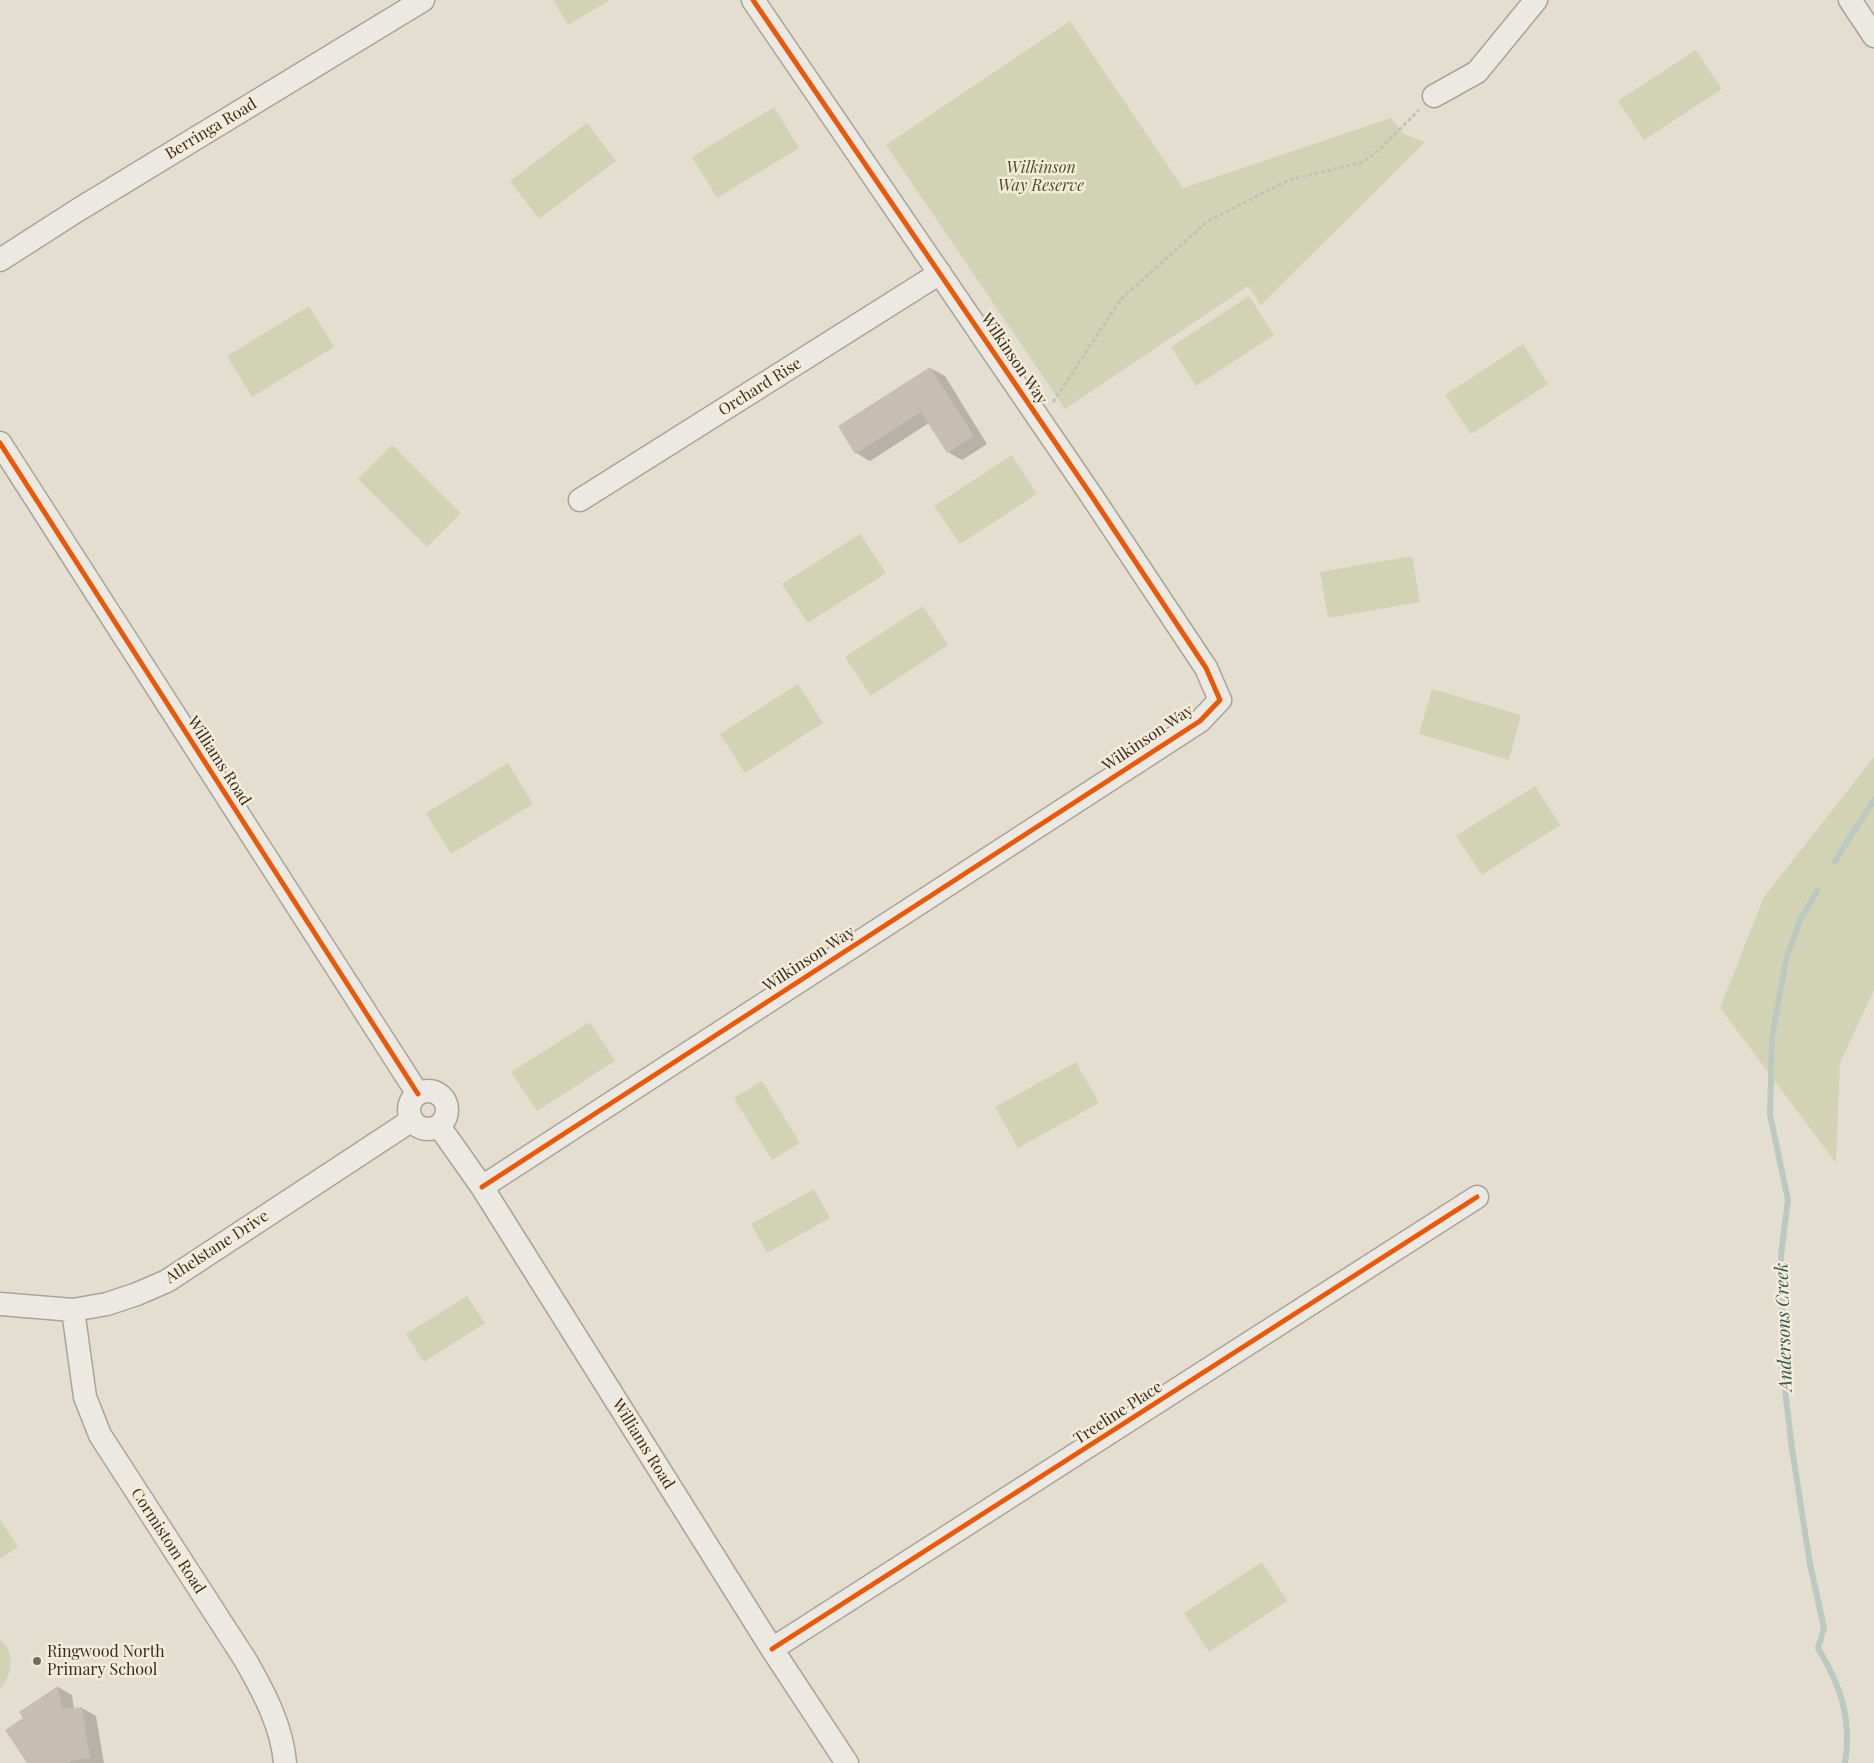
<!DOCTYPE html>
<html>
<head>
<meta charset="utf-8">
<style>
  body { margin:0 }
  canvas { display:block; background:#e4ded1 }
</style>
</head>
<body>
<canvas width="1874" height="1763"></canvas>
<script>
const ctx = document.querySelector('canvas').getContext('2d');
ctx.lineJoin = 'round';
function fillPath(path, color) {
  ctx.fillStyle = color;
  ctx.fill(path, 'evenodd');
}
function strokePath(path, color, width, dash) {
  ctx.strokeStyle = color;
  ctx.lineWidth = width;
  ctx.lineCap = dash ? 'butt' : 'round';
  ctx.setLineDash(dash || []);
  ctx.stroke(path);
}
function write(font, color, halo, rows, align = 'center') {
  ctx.font = font + ' "Playfair Display",serif';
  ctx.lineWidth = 5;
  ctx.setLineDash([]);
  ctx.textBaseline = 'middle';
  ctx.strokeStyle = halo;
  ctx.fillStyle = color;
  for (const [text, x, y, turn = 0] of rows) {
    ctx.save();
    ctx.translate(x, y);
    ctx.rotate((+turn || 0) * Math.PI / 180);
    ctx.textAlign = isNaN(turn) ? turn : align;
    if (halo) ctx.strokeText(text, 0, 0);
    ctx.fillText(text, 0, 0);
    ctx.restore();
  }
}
const green = new Path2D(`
  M553,0H610L568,25Z
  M1070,21L1183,188L1391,118L1404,134L1425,142L1261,305L1248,286L1065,409L886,145Z
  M1696,50L1722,89L1644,140L1618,101Z
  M774,107L799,148L717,198L692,157Z
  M587,123L616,161L539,219L510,181Z
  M1249,296L1274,335L1196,386L1171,347Z
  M309,306L334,347L252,397L227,356Z
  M1523,344L1548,384L1471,434L1445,395Z
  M392,445L461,513L427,547L358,479Z
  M1012,455L1037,494L960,544L934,506Z
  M860,534L886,573L808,623L782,584Z
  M1412,556L1420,602L1328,618L1320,572Z
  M923,606L948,645L871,696L845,657Z
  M798,684L823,723L745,773L720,734Z
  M1432,689L1521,715L1509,760L1419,734Z
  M1874,757V990L1840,1063L1836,1163L1720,1008L1764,897Z
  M508,763L533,804L451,854L426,813Z
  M1535,786L1560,825L1482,875L1456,836Z
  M590,1022L615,1061L537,1111L511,1072Z
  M1076,1062L1099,1103L1018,1148L995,1107Z
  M762,1081L800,1143L772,1160L734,1098Z
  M814,1189L830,1218L767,1253L751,1224Z
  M467,1296L485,1323L424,1362L406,1334Z
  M0,1519L18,1547L0,1559Z
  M1262,1562L1287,1601L1209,1652L1184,1613Z
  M0,1640C17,1651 12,1676 0,1689Z`);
const shadow = new Path2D(`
  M930,368L945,376L987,444L962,460L948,452L929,423L870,461L856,453Z
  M58,1687L72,1695L74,1709L82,1708L96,1716L104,1763H29L24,1718L20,1712Z`);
const stream = new Path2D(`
  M1835,861L1874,800
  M1817,891L1801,918L1786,959L1772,1038L1770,1115L1788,1200L1781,1255L1783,1373L1792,1449L1810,1564L1824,1628L1818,1648C1841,1686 1852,1719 1845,1763`);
const building = new Path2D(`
  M930,367L974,436L947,453L921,412L855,454L838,426Z
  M58,1686L62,1709L82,1707L90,1758L70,1761V1763H27L5,1730L23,1718L19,1712Z`);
const path = new Path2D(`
  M1053,402L1121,299L1208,221L1289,180L1363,162L1381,148L1419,110`);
const minor = new Path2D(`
  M1850,0L1874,36
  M1434,96L1477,72L1536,0
  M0,260L78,210L423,0
  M0,443L418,1094
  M580,500L940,273
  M409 1110a19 19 0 1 1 38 0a19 19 0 1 1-38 0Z
  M439,1126L482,1187L772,1649L847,1763
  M482,1187L1200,721L1220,700L1206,668L1091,495L753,0
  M0,1304L73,1310L107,1304L137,1294L167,1281L412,1120
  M73,1310L85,1397L100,1435L246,1661C264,1693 282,1726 285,1763
  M772,1649L1477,1197`);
const cycleway = new Path2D(`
  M0,443L418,1094
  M482,1187L1200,721L1220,700L1206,668L1091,495L753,0
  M772,1649L1477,1197`);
const markers = [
  [37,1661,5,"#756a5f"]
];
const streetNames = [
  ["Berringa Road",211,129,-31],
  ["Wilkinson Way",1014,359,56],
  ["Orchard Rise",760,387,-32],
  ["Wilkinson Way",1148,738,-34],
  ["Williams Road",219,761,57],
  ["Wilkinson Way",809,959,-33],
  ["Athelstane Drive",217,1247,-33],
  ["Treeline Place",1118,1413,-33],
  ["Williams Road",643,1444,58],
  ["Cormistom Road",168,1541,57]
];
const parkNames = [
  ["Wilkinson",1041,168],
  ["Way Reserve",1041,186]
];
const poiNames = [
  ["Ringwood North",47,1652],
  ["Primary School",47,1670]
];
const waterNames = [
  ["Andersons Creek",1784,1327,-92]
];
fillPath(green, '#d2d3b4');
fillPath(shadow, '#0003');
strokePath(stream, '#bbc9c1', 6);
fillPath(building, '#c8bdb2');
strokePath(minor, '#aaa399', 25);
strokePath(path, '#c5c0b8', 3, [4, 2.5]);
strokePath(minor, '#ece9e2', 22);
strokePath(cycleway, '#e8590c', 5);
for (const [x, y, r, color] of markers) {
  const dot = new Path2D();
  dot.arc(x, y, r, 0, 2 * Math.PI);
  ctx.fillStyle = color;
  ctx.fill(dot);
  strokePath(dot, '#f4ecd8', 2);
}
write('16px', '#392c21', '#f4ecd8', streetNames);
write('italic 16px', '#495329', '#f4ecd8', parkNames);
write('16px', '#392c21', '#f4ecd8', poiNames, 'left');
write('italic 18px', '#325755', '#f4ecd8', waterNames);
</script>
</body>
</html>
